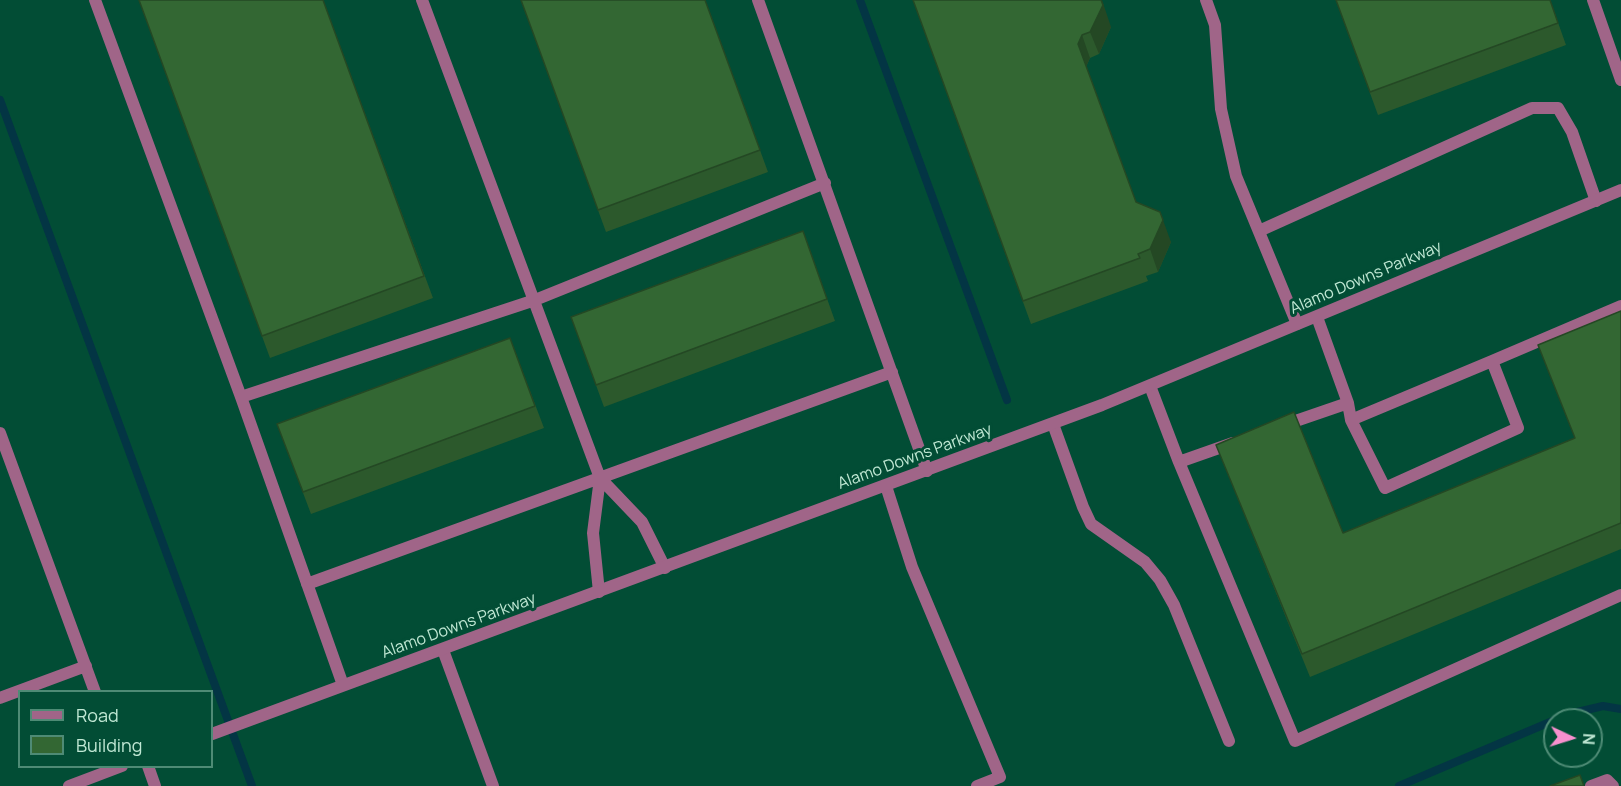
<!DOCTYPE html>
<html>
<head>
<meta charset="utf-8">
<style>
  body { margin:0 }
  #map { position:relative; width:1621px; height:786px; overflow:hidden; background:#024d35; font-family:Manrope,sans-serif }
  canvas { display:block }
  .legend { position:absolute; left:18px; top:690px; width:195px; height:78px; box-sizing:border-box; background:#024d35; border:2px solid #4e8b75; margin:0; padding:8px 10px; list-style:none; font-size:18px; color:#c0e8d4 }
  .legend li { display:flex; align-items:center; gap:12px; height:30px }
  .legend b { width:30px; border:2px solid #4e8b75 }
  .north { position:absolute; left:1543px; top:708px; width:60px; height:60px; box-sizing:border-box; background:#024d35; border:2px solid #4e8b75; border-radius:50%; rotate:94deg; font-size:16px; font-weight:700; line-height:24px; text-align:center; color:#c0e8d4 }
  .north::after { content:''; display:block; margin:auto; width:21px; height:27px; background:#f790ce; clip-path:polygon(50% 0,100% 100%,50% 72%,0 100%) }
</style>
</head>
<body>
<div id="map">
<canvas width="1621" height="786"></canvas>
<ul class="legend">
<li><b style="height:8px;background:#a06588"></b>Road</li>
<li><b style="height:16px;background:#336733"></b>Building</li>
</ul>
<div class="north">N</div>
</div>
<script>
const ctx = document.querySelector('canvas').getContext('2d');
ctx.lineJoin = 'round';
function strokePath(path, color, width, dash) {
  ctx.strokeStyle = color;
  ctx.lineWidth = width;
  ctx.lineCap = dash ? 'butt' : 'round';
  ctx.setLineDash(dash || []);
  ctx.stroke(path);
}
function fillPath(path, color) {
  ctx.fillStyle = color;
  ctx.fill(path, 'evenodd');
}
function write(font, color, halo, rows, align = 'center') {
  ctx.font = font + ' Manrope,sans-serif';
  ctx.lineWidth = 6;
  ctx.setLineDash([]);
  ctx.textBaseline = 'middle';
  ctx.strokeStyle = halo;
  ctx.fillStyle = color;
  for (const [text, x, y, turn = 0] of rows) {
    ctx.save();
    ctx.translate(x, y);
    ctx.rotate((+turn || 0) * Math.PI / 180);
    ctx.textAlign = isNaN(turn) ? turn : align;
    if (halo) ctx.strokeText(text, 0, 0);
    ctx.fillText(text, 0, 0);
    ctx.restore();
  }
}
const stream = new Path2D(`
  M860,0L1007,400
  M0,100L252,786
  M1399,786L1569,714L1603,706L1621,709`);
const service = new Path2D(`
  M95,0L241,397L343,685
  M422,0L600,478L642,522L665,568
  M758,0L927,471
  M1206,0L1215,25L1221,109L1236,176L1297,324
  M1593,0L1621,80
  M1259,231L1532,108H1558L1572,132L1596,201
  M1317,317L1348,403L1351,420L1385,488L1518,428L1492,361L1621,306
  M1150,386L1179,462L1295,741L1621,595
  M241,397L535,300L825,183
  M1351,420L1492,361
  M1053,424L1083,507L1091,524L1145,562L1160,580L1174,605L1229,741
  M1284,425L1348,403
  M0,433L95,692
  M1179,462L1233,443
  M886,486L912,567L1000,777L977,786
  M307,584L892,372
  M599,592L593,533L600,478
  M443,650L493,786
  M0,698L86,666
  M148,766L155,786
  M1591,786L1607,780L1613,786`);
const minor = new Path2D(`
  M212,734L1102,405L1621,190
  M69,786L122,766`);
const wall = new Path2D(`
  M139,0H323L433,298L270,358Z
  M521,0H705L768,172L606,232Z
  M913,0L1111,27L1099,54L1090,58L1086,67L1136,202L1171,242L1158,272L1146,276L1148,281L1031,324Z
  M1336,0H1550L1566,45L1378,115Z
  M803,231L835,321L604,407L571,317Z
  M1621,311V549L1310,677L1225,467L1216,445L1343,533L1575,438L1538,345Z
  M510,338L544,428L311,514L277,424Z`);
const shadedWall = new Path2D(`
  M1102,0L1111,27L1099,54L1090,32Z
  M1082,35L1090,58L1086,67L1078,44Z
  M1163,220L1171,242L1158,272L1150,249Z`);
const building = new Path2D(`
  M139,0H323L424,276L262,336Z
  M521,0H705L760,150L598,210Z
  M913,0H1101L1103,5L1090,32L1082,35L1078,44L1136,202L1160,212L1163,220L1150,249L1138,254L1140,258L1023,301Z
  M1336,0H1550L1558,23L1370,92Z
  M803,231L827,299L596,385L571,317Z
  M1621,311V523L1302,654L1216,445L1294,412L1343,533L1575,438L1538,345Z
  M510,338L535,406L303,492L277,424Z
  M1580,775L1584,786H1550Z`);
const streetNames = [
  ["Alamo Downs Parkway",1366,278,-23],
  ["Alamo Downs Parkway",915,457,-20],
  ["Alamo Downs Parkway",459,626,-20]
];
strokePath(stream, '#033544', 8);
strokePath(service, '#a06588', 12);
strokePath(minor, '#a06588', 12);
fillPath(wall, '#2c592c');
fillPath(shadedWall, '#244824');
fillPath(building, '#336733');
strokePath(building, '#244824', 1.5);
write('16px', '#c0e8d4', '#024d35', streetNames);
</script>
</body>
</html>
